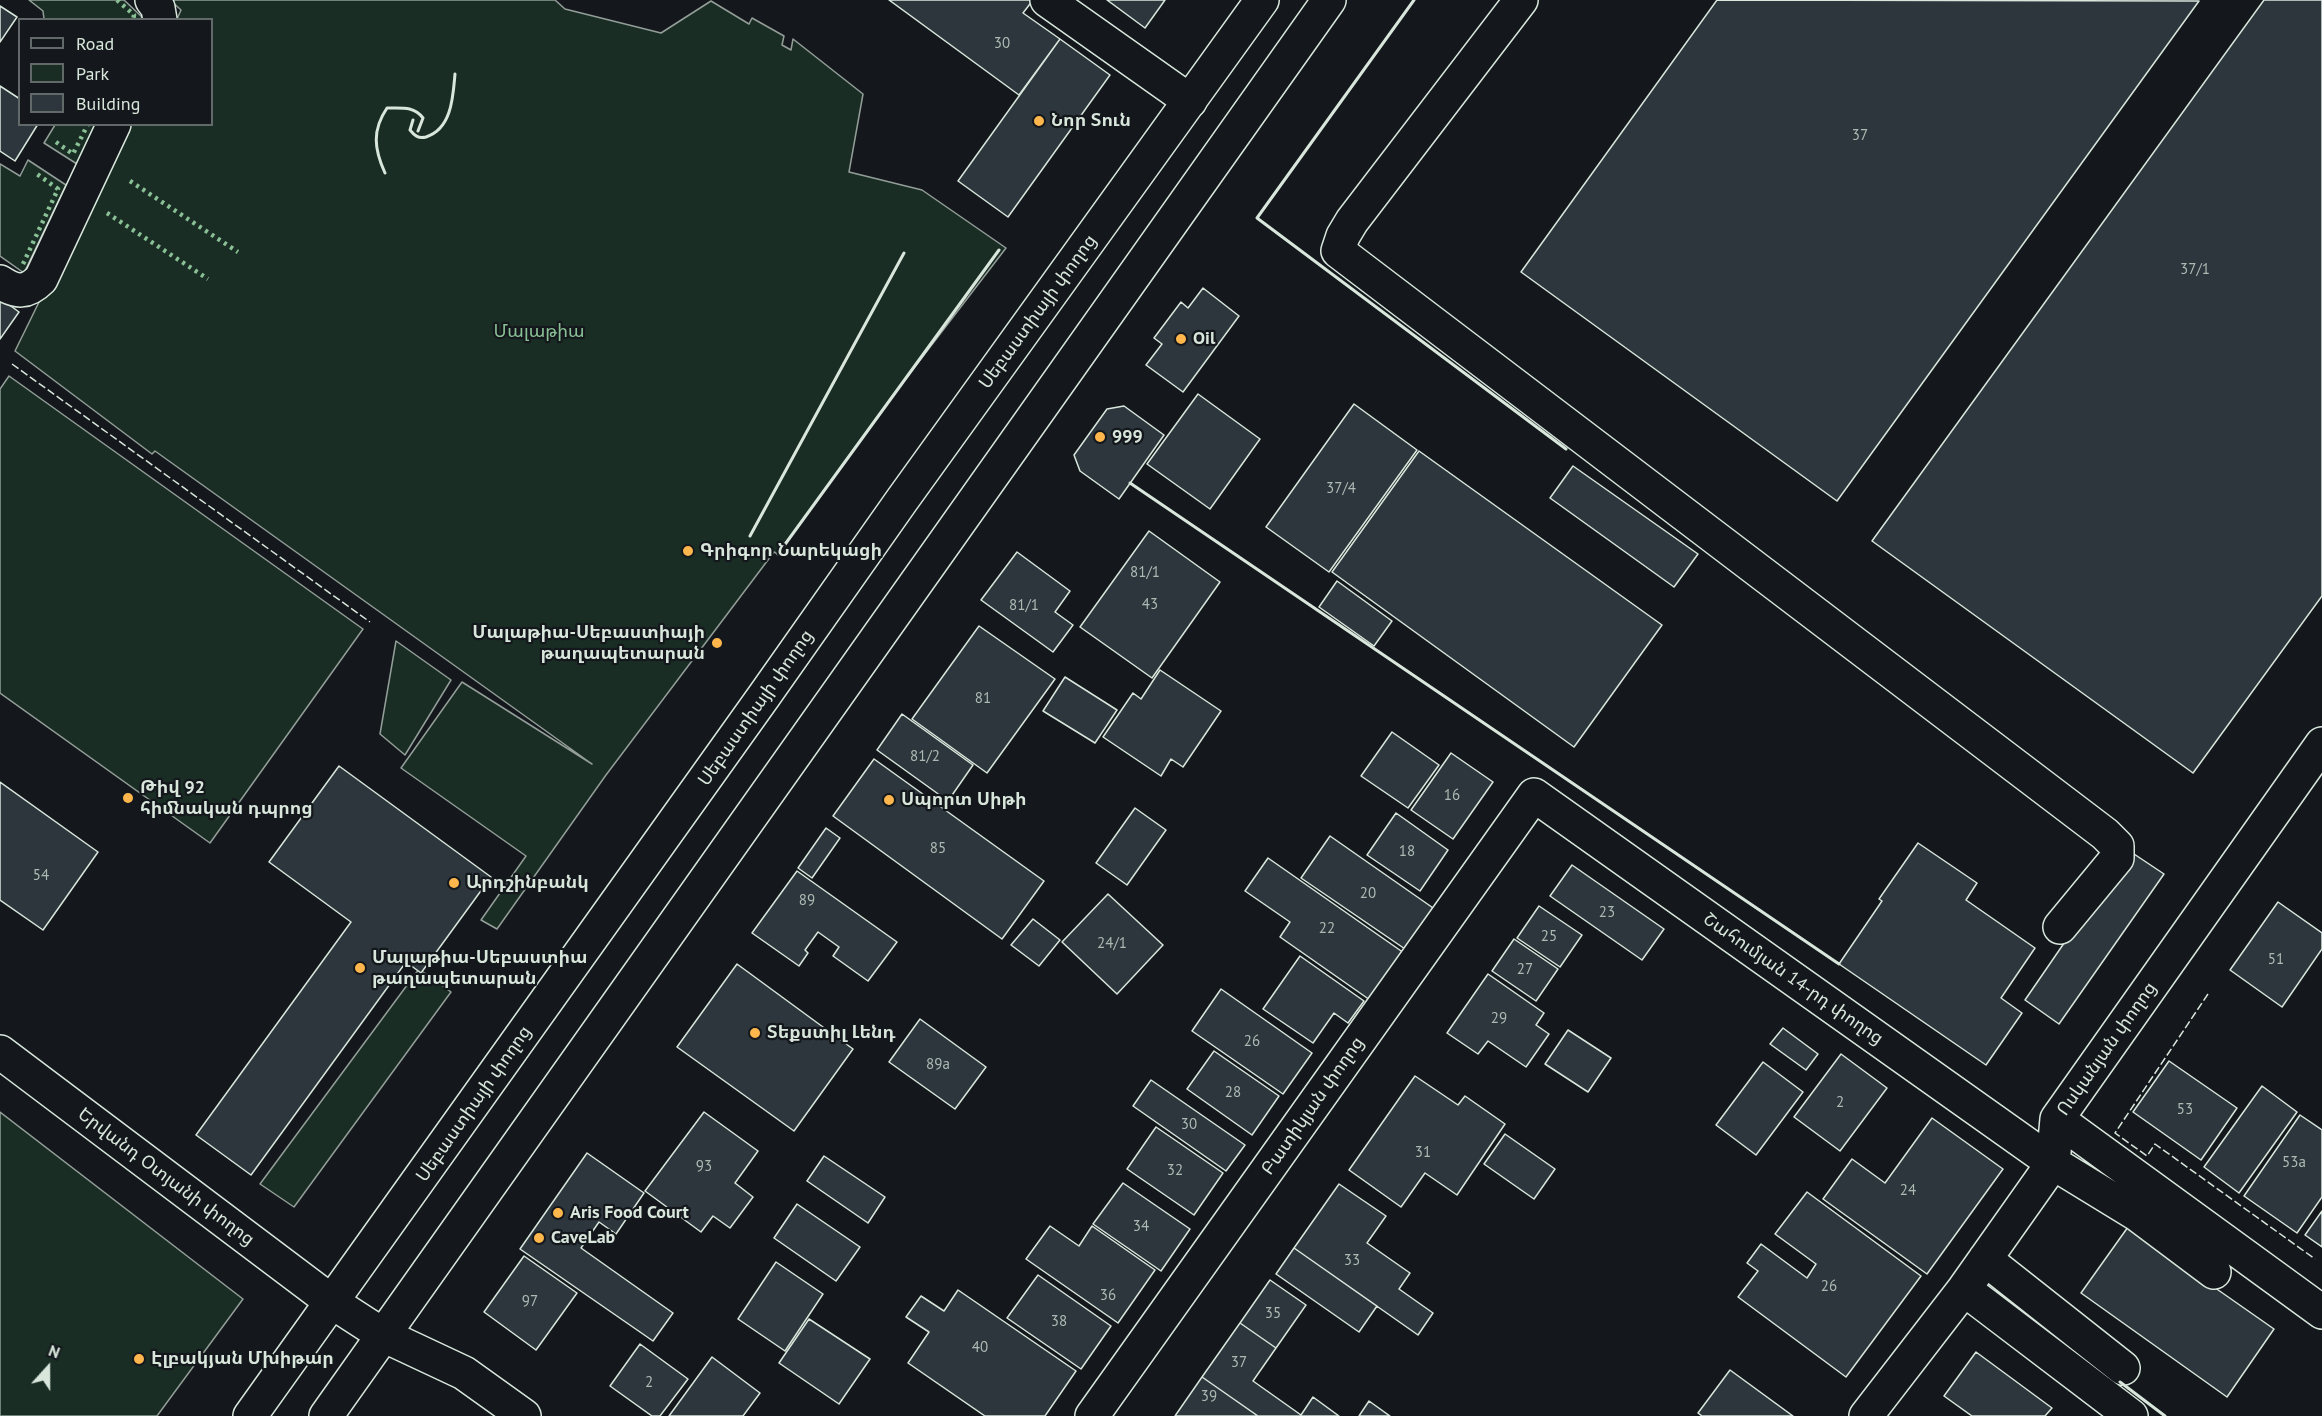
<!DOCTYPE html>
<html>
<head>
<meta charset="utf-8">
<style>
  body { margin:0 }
  #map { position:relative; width:2322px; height:1416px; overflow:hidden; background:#14181c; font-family:"PT Sans",sans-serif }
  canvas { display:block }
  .legend { position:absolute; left:18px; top:18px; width:195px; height:108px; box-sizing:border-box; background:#14181c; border:2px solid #626a69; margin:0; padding:8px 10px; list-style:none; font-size:18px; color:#d8e6dc }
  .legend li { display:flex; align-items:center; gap:12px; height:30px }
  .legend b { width:30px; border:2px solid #626a69 }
  .north { position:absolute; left:18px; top:1338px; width:60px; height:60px; -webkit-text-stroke:4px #14181c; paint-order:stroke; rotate:21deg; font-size:16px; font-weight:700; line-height:24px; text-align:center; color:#d8e6dc }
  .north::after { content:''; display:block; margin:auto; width:21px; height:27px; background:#d8e6dc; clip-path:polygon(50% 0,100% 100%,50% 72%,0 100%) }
</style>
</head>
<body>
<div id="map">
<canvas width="2322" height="1416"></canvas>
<ul class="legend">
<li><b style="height:8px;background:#14181c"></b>Road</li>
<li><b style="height:16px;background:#1a2d24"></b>Park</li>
<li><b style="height:16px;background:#2c363c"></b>Building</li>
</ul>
<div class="north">N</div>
</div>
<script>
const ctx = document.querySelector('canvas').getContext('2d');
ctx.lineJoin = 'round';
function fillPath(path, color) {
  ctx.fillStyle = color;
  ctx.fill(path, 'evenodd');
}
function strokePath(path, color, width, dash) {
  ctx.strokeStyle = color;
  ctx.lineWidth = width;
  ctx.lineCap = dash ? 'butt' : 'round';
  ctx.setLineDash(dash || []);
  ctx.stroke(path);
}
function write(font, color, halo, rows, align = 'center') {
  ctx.font = font + ' "PT Sans","Noto Sans Armenian",sans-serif';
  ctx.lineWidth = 4.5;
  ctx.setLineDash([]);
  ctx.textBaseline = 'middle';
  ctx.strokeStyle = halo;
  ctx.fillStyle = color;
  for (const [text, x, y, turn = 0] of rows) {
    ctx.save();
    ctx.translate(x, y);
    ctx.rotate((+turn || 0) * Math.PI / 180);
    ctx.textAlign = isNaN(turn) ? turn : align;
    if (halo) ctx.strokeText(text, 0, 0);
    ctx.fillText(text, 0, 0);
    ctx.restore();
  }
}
const green = new Path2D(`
  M29,0H124L142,17L141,20L44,19L43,11Z
  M170,0H555L565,9L661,33L711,1L749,24L752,18L784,36L782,45L791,50L793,39L863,94L849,172L922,190L1006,248L891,398L778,554L774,552L606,775L497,929L481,920L526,856L401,768L462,682L592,764L155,451L152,454L15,351L126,125L212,124V20L177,19L181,10Z
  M55,125H96L77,164L44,143Z
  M28,160L66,185L24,273L0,256V164L20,176Z
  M9,376L363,629L210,843L0,693V389Z
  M396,641L451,680L405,755L380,734Z
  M419,969L451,992L294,1207L260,1184Z
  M0,1112L243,1299L157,1416H0Z`);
const building = new Path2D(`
  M889,0H1033L1023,13L1060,39L1019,95Z
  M1107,0H1165L1145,28Z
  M1717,0L2199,1L1837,501L1521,272Z
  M2264,0H2322V596L2193,773L1872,541Z
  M0,6L17,17L0,42Z
  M1060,39L1110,75L1008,217L958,181Z
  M0,86L20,99V124H38L15,161L0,151Z
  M1203,288L1239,316L1183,392L1146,365L1162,344L1154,338L1181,302L1188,308Z
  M0,298L19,312L0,339Z
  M1198,394L1260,439L1210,509L1147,464Z
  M1354,404L1417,450L1329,572L1266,527Z
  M1124,406L1164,435L1119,499L1080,471L1074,455L1107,409Z
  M1419,451L1662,625L1574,747L1332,572Z
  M1573,466L1698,554L1674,587L1550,498Z
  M1149,531L1220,582L1152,678L1080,627Z
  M1017,552L1070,591L1055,612L1073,625L1053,652L981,600Z
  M1337,581L1392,621L1374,646L1319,607Z
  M979,626L1055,679L987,773L912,719Z
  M1160,670L1221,711L1183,767L1171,759L1161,776L1103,737L1133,693L1141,699Z
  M1065,677L1117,710L1095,743L1043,711Z
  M902,714L973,765L948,801L877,750Z
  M1392,732L1439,765L1408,808L1361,776Z
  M1451,753L1493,782L1453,839L1411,810Z
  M874,759L1044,881L1002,939L833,816Z
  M339,766L491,877L421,973L406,962L251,1175L196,1135L351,922L269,862Z
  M0,782L98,852L43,930L0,900Z
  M1135,808L1166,830L1127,885L1096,863Z
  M1396,813L1448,850L1420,891L1367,855Z
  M826,828L840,838L812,878L798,868Z
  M1330,836L1436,910L1408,951L1301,878Z
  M1918,843L1977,883L1966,900L2035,948L2001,998L2022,1013L1986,1065L1839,964L1882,901L1879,899Z
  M2128,850L2164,874L2059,1024L2025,1000Z
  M1268,858L1404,953L1370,1000L1280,937L1290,922L1245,891Z
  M1572,865L1664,929L1642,960L1550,896Z
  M797,871L897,942L868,981L833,956L839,947L818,932L805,950L808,953L799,966L752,933Z
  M1108,894L1163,945L1117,994L1062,942Z
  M2278,902L2322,933V949L2282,1007L2230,970Z
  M1539,906L1582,935L1560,967L1517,938Z
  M1033,919L1060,940L1039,966L1011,945Z
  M1514,939L1558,969L1536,1001L1492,971Z
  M1300,956L1364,1001L1348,1023L1334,1013L1313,1043L1263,1009Z
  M737,964L853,1049L794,1131L677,1047Z
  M1488,974L1544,1013L1536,1025L1549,1034L1526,1067L1488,1041L1478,1054L1447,1033Z
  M1221,989L1312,1053L1283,1094L1192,1031Z
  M920,1019L986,1067L955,1109L889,1062Z
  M1783,1028L1818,1054L1806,1070L1770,1044Z
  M1568,1030L1611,1058L1588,1092L1545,1064Z
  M1214,1051L1279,1096L1252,1135L1187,1089Z
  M1841,1054L1887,1088L1840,1151L1794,1117Z
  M2169,1061L2237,1108L2201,1160L2133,1112Z
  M1763,1062L1803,1092L1756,1155L1716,1125Z
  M1415,1076L1458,1105L1465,1096L1505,1124L1457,1195L1425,1173L1401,1207L1349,1170Z
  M1151,1080L1245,1145L1226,1171L1133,1106Z
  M2262,1086L2297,1112L2239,1193L2204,1167Z
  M704,1112L758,1151L735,1183L753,1197L730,1228L713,1216L701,1232L645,1191Z
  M2300,1115L2322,1130V1197L2297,1233L2244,1196Z
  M1932,1118L2003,1169L1927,1274L1823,1199L1852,1159L1885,1183Z
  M1156,1127L1223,1173L1194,1215L1127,1169Z
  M1505,1134L1555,1169L1534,1199L1484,1164Z
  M587,1153L644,1193L616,1234L599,1222L581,1248L673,1313L653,1341L520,1249Z
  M824,1156L885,1197L868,1223L807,1181Z
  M1123,1183L1190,1229L1161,1271L1093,1224Z
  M1339,1184L1386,1216L1367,1243L1410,1273L1399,1289L1433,1313L1418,1335L1294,1248Z
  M1807,1192L1921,1276L1846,1377L1738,1297L1758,1271L1747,1263L1761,1244L1807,1278L1816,1264L1775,1234Z
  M797,1204L860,1247L836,1281L774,1238Z
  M2322,1211V1247L2305,1235Z
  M1050,1226L1079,1246L1092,1226L1155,1270L1118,1323L1026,1259Z
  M2128,1227L2274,1329L2227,1397L2081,1293Z
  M1294,1248L1377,1306L1359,1332L1276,1274Z
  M524,1256L577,1293L536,1350L484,1312Z
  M776,1262L823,1294L785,1351L738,1319Z
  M1038,1275L1111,1326L1081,1369L1007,1318Z
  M1270,1280L1306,1305L1276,1348L1240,1323Z
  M958,1290L1076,1371L1045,1416H985L908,1363L929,1332L906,1317L921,1296L944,1311Z
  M809,1319L870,1359L839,1404L779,1363Z
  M1240,1323L1276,1348L1253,1381L1301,1415L1313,1397L1339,1416H1258L1202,1377Z
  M640,1344L688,1379L660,1416H652L610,1386Z
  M1976,1352L2052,1408L2045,1416H1972L1944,1396Z
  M712,1357L760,1393L743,1416H669Z
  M1730,1370L1793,1416H1702L1698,1413Z
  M1202,1377L1258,1416H1175Z
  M1369,1401L1390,1416H1359Z`);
const minor = new Path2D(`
  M152,0L158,8L160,20
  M1047,0L1190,101
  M1521,0L1352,221L1343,236L1338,251L2105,834L2117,846V858L2060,927
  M0,282C17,293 27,293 41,279L114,124
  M0,1052L332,1302L383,1335L464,1373L524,1416
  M2057,1119L2322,1312
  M1985,1259L2123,1368
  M1964,1289L2131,1416
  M1092,1416L1534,795L2053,1163L2138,1215L2214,1272
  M1866,1416L1964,1289L2053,1163L2057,1119L2322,744`);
const major = new Path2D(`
  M250,1416L764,696L902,500L1262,0
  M326,1416L1329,0`);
const hedge = new Path2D(`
  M117,0L134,15L133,20
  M56,142L73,154L88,124
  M130,181L238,252
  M107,213L208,279
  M23,264L58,189L37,174`);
const fence = new Path2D(`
  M12,364L370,622
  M2208,994L2115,1133L2147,1156L2155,1144L2315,1259`);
const wall = new Path2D(`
  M1414,0L1257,218L1566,449
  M413,120L410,130C414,135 418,139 426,137C452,129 453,96 455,74
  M385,173C374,149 372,130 387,108C402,108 414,106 423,118L418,131
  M1130,483L1839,964
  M750,536L904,253
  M778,554L999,250
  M2120,1382L2165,1416`);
const markers = [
  [1039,121,6,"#ffb74d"],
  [1181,339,6,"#ffb74d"],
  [1100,437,6,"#ffb74d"],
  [688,551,6,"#ffb74d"],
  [717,643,6,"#ffb74d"],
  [128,798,6,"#ffb74d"],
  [889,800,6,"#ffb74d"],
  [454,883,6,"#ffb74d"],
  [360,968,6,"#ffb74d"],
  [755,1033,6,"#ffb74d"],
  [558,1213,6,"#ffb74d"],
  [539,1238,6,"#ffb74d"],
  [139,1359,6,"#ffb74d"]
];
const numberNames = [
  ["30",1002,44],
  ["37",1860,136],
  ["37/1",2195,270],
  ["37/4",1341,489],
  ["81/1",1145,573],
  ["43",1150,605],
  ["81/1",1024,606],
  ["81",983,699],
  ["81/2",925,757],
  ["16",1452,796],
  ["85",938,849],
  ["18",1407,852],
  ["54",41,876],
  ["20",1368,894],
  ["89",807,901],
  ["23",1607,913],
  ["22",1327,929],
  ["25",1549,937],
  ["24/1",1112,944],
  ["51",2276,960],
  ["27",1525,970],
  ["29",1499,1019],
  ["26",1252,1042],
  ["89a",938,1065],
  ["28",1233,1093],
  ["2",1840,1103],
  ["53",2185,1110],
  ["30",1189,1125],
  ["31",1423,1153],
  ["53a",2294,1163],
  ["93",704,1167],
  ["32",1175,1171],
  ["24",1908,1191],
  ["34",1141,1227],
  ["33",1352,1261],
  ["26",1829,1287],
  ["36",1108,1296],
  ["97",530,1302],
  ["35",1273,1314],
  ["38",1059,1322],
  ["40",980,1348],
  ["37",1239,1363],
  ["2",649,1383],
  ["39",1209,1397]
];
const poiNames = [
  ["Նոր Տուն",1051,121],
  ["Oil",1193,339],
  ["999",1112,437],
  ["Գրիգոր Նարեկացի",700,551],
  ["Մալաթիա-Սեբաստիայի",705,633,"right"],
  ["թաղապետարան",705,654,"right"],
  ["Թիվ 92",140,788],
  ["հիմնական դպրոց",140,809],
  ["Սպորտ Սիթի",901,800],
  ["Արդշինբանկ",466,883],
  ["Մալաթիա-Սեբաստիա",372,958],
  ["թաղապետարան",372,979],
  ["Տեքստիլ Լենդ",767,1033],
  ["Aris Food Court",570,1213],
  ["CaveLab",551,1238],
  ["Էլբակյան Մխիթար",151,1359]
];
const streetNames = [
  ["Սեբաստիայի փողոց",1038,312,-54],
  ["Սեբաստիայի փողոց",756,708,-55],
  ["Շահումյան 14-րդ փողոց",1793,979,35],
  ["Ոսկանյան փողոց",2107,1049,-55],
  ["Սեբաստիայի փողոց",474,1104,-55],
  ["Բատիկյան փողոց",1313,1106,-55],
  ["Երվանդ Օտյանի փողոց",166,1177,37]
];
const parkNames = [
  ["Մալաթիա",539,332]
];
fillPath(green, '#1a2d24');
strokePath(green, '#939e99', 1.5);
fillPath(building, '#2c363c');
strokePath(building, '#d8e6dc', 1.5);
strokePath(minor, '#d8e6dc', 36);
strokePath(major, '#d8e6dc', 36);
strokePath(minor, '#14181c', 33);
strokePath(major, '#14181c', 33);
strokePath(hedge, '#8ac095', 4.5, [3, 4.5]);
strokePath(fence, '#d8e6dc', 1.5, [8, 3]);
strokePath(wall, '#d8e6dc', 3);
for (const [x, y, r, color] of markers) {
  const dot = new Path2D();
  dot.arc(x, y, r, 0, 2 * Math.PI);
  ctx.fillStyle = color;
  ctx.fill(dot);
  strokePath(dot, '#14181c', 2);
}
write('15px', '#adbab4', null, numberNames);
write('bold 18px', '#d8e6dc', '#14181c', poiNames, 'left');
write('18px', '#d8e6dc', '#14181c', streetNames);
write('18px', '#8ac095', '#14181c', parkNames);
</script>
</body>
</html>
